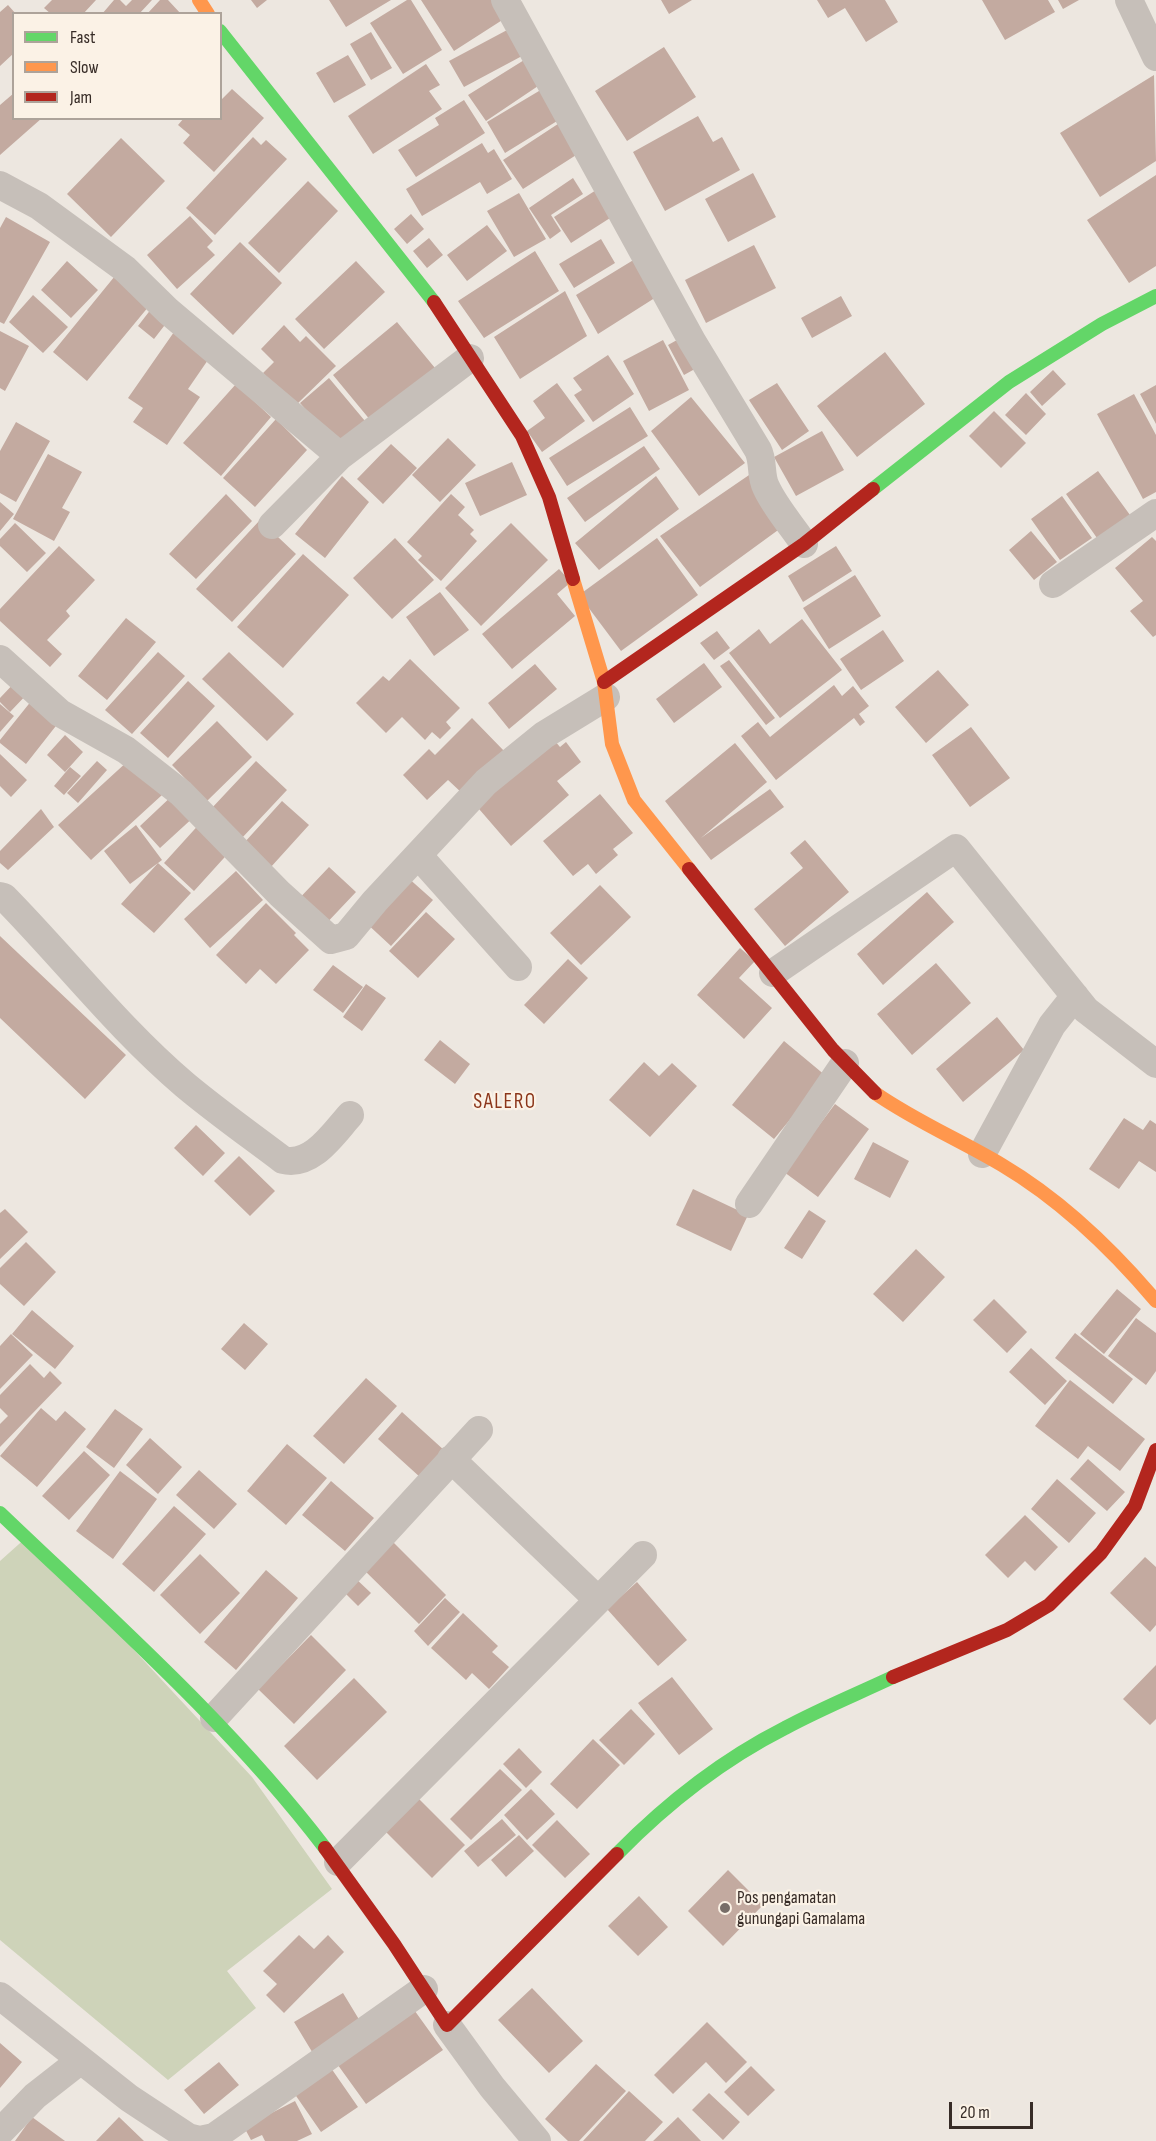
<!DOCTYPE html>
<html>
<head>
<meta charset="utf-8">
<style>
  body { margin:0 }
  #map { position:relative; width:1156px; height:2141px; overflow:hidden; background:#ede7e0; font-family:"Sofia Sans Condensed",sans-serif }
  canvas { display:block }
  .legend { position:absolute; left:12px; top:12px; width:210px; height:108px; box-sizing:border-box; background:#fbf2e6; border:2px solid #ada39a; margin:0; padding:8px 10px; list-style:none; font-size:18px; color:#372c27 }
  .legend li { display:flex; align-items:center; gap:12px; height:30px }
  .legend b { width:30px; border:2px solid #ada39a }
  .scale { position:absolute; left:949px; top:2102px; width:84px; height:27px; box-sizing:border-box; border:3px solid #372c27; border-top:0; padding-left:8px; font-size:18px; line-height:21px; white-space:nowrap; color:#372c27; -webkit-text-stroke:4px #fbf2e6; paint-order:stroke }
</style>
</head>
<body>
<div id="map">
<canvas width="1156" height="2141"></canvas>
<ul class="legend">
<li><b style="height:8px;background:#63d668"></b>Fast</li>
<li><b style="height:8px;background:#ff974d"></b>Slow</li>
<li><b style="height:8px;background:#b3261e"></b>Jam</li>
</ul>
<div class="scale">20 m</div>
</div>
<script>
const ctx = document.querySelector('canvas').getContext('2d');
ctx.lineJoin = 'round';
function fillPath(path, color) {
  ctx.fillStyle = color;
  ctx.fill(path, 'evenodd');
}
function strokePath(path, color, width, dash) {
  ctx.strokeStyle = color;
  ctx.lineWidth = width;
  ctx.lineCap = dash ? 'butt' : 'round';
  ctx.setLineDash(dash || []);
  ctx.stroke(path);
}
function write(font, color, halo, rows, align = 'center') {
  ctx.font = font + ' "Sofia Sans Condensed",sans-serif';
  ctx.lineWidth = 4.5;
  ctx.setLineDash([]);
  ctx.textBaseline = 'middle';
  ctx.strokeStyle = halo;
  ctx.fillStyle = color;
  for (const [text, x, y, turn = 0] of rows) {
    ctx.save();
    ctx.translate(x, y);
    ctx.rotate((+turn || 0) * Math.PI / 180);
    ctx.textAlign = isNaN(turn) ? turn : align;
    if (halo) ctx.strokeText(text, 0, 0);
    ctx.fillText(text, 0, 0);
    ctx.restore();
  }
}
const green = new Path2D(`
  M28,1536L252,1777L332,1889L227,1971L256,2008L168,2080L0,1940V1561Z`);
const building = new Path2D(`
  M52,0H96L83,14H51L44,8Z
  M114,0H120L126,6L132,0H152L139,14H102Z
  M160,0H168L181,14H147Z
  M251,0H267L257,8Z
  M329,0H391L346,27Z
  M407,0H411L442,50L403,74L370,23Z
  M421,0H497L507,17L454,51Z
  M661,0H692L669,14Z
  M817,0H885L898,22L866,42L845,8L828,18Z
  M982,0H1048L1055,12L1005,40Z
  M1058,0H1079L1063,9Z
  M8,5L16,14H14V53L0,66V12Z
  M509,29L522,56L464,87L449,61Z
  M371,32L392,68L371,80L350,44Z
  M664,47L696,97L627,141L595,91Z
  M348,55L366,85L334,103L316,73Z
  M529,57L544,82L486,121L468,95Z
  M426,64L440,85L429,91L442,109L373,154L348,116Z
  M1154,75L1156,161L1100,197L1060,133Z
  M544,88L562,118L505,153L487,122Z
  M232,89L264,118L214,172L183,143L190,135L178,125L184,118H220V101Z
  M14,93V118H42L0,155V105Z
  M464,100L485,133L416,177L398,150L439,125L435,118Z
  M698,116L713,142L722,137L740,170L665,211L633,152Z
  M564,120L584,150L523,189L503,160Z
  M253,137L261,145L266,140L287,159L215,235L186,208Z
  M121,138L165,181L111,237L67,194Z
  M482,143L488,153L494,149L512,179L487,194L480,182L422,216L406,189Z
  M753,173L776,217L728,242L705,199Z
  M1156,175V266L1129,283L1087,220Z
  M573,178L583,194L551,215L561,231L550,239L529,208Z
  M308,181L338,211L279,273L248,243Z
  M604,185L621,211L571,243L554,217Z
  M519,193L546,239L514,257L487,211Z
  M411,214L424,229L407,244L394,229Z
  M190,216L213,241L207,247L215,255L177,289L147,255Z
  M6,217L50,242L4,324L0,322V228Z
  M487,225L507,251L467,281L447,255Z
  M429,238L443,255L427,268L413,251Z
  M601,239L615,263L574,288L559,264Z
  M240,242L282,283L233,335L190,294Z
  M754,245L776,288L706,323L685,280Z
  M535,251L559,291L484,338L458,301Z
  M640,256L661,294L598,334L576,295Z
  M67,261L98,290L71,318L41,290Z
  M356,261L385,292L324,349L295,319Z
  M119,271L154,300L87,381L53,352Z
  M565,291L587,336L520,379L494,337Z
  M33,295L68,327L43,353L9,322Z
  M841,296L852,316L812,338L801,318Z
  M155,304L171,317L154,339L138,326Z
  M397,322L435,368L371,421L333,375Z
  M284,325L300,342L306,336L336,366L295,406L263,373L274,362L261,349Z
  M0,331L29,346L5,391L0,388Z
  M174,332L210,357L188,389L200,397L167,445L133,422L143,408L128,398Z
  M686,335L702,365L684,375L668,345Z
  M663,340L689,390L649,411L623,361Z
  M885,352L925,404L857,457L817,406Z
  M608,355L634,394L593,422L574,395L582,390L573,378Z
  M1053,370L1066,384L1042,406L1030,392Z
  M329,378L365,421L337,445L300,403Z
  M557,383L585,421L542,452L527,431L545,418L533,401Z
  M777,383L809,431L782,450L749,400Z
  M236,384L271,417L221,476L183,443Z
  M1156,385V424L1140,394Z
  M1026,393L1046,414L1026,435L1005,415Z
  M1134,394L1156,435V492L1143,499L1097,414Z
  M691,397L745,463L699,496L651,431Z
  M630,407L648,436L567,486L549,458Z
  M994,411L1026,443L1001,468L969,436Z
  M276,419L307,450L255,507L223,478Z
  M16,422L50,441L16,502L0,493V451Z
  M822,431L844,470L796,496L774,457Z
  M448,438L476,465L440,502L412,475Z
  M391,444L417,468L383,504L357,479Z
  M644,446L660,469L585,522L567,498Z
  M48,454L82,472L62,508L70,512L54,541L13,519Z
  M512,462L527,495L480,516L465,483Z
  M1098,471L1130,515L1097,538L1066,494Z
  M752,473L785,525L700,587L660,536Z
  M342,476L369,502L325,558L295,534Z
  M656,476L679,509L599,570L575,543Z
  M226,494L252,521L196,579L169,554Z
  M451,494L465,507L458,515L474,530L470,534L477,541L441,581L418,560L422,556L407,542Z
  M1062,496L1092,538L1060,560L1031,519Z
  M0,502L14,514L0,531Z
  M260,520L296,554L232,622L196,589Z
  M15,523L46,553L27,572L0,546V539Z
  M511,523L548,560L481,626L445,588Z
  M1031,531L1057,562L1034,580L1009,550Z
  M1152,537L1156,541V635L1153,637L1130,611L1143,601L1115,568Z
  M395,538L434,580L392,619L353,578Z
  M657,538L698,595L621,651L579,595Z
  M59,546L95,580L66,611L70,616L47,640L62,654L50,667L0,621V609Z
  M836,546L852,571L803,602L788,576Z
  M303,554L349,595L283,668L237,627Z
  M559,569L571,582L557,594L575,616L512,669L482,634Z
  M855,575L881,616L829,649L803,608Z
  M440,592L469,630L434,656L406,617Z
  M126,618L156,642L107,700L78,676Z
  M802,619L842,670L780,718L729,653L759,629L770,644Z
  M883,630L904,661L861,690L840,659Z
  M717,631L730,648L714,660L700,643Z
  M158,652L185,676L132,734L105,710Z
  M229,652L294,714L267,741L202,679Z
  M410,659L460,708L446,722L451,728L440,739L432,732L425,740L402,717L386,733L356,703L383,676L389,681Z
  M729,660L775,718L766,725L720,666Z
  M704,663L722,687L674,723L656,699Z
  M535,664L557,689L509,729L488,703Z
  M938,670L969,705L926,743L895,707Z
  M18,679L30,691L10,712L0,702V698Z
  M188,681L215,706L168,758L140,733Z
  M834,685L842,696L853,686L869,706L859,714L865,722L860,726L854,718L776,780L741,736L758,722L770,737Z
  M32,700L59,722L26,764L0,743V740Z
  M0,704L14,716L0,732Z
  M472,718L506,753L463,794L448,780L427,800L403,775L429,749L435,755Z
  M217,721L252,757L207,801L172,765Z
  M971,727L1010,778L970,807L932,755Z
  M549,734L560,747L566,742L581,762L557,781L569,795L511,846L473,802Z
  M65,735L83,752L65,772L47,755Z
  M735,743L767,782L701,838L770,789L784,807L711,860L665,801Z
  M0,754L27,780L11,797L0,786Z
  M129,760L162,795L91,860L58,825Z
  M97,761L107,770L78,803L67,793Z
  M256,761L287,790L241,839L210,810Z
  M70,767L81,776L64,795L54,786Z
  M175,793L196,815L160,848L140,826Z
  M600,794L633,833L613,849L618,855L596,874L588,864L573,876L543,841Z
  M282,801L309,825L270,868L244,843Z
  M41,809L54,827L8,870L0,863V851Z
  M203,820L233,848L194,891L164,863Z
  M136,825L162,860L130,884L104,851Z
  M805,840L849,892L785,946L754,909L803,868L790,853Z
  M158,863L191,893L154,933L121,904Z
  M329,867L356,892L321,929L294,904Z
  M236,871L263,900L210,948L184,919Z
  M406,876L433,900L391,946L364,921Z
  M600,885L631,917L581,965L550,933Z
  M927,892L954,922L883,985L857,954Z
  M266,903L296,933L294,935L309,950L276,984L260,969L246,984L216,955Z
  M426,912L455,939L418,978L389,951Z
  M0,936L126,1055L85,1099L0,1018Z
  M740,948L755,961L739,978L772,1008L744,1039L697,995Z
  M568,959L588,978L544,1024L524,1005Z
  M936,963L971,1003L912,1055L877,1014Z
  M333,965L363,987L343,1013L313,990Z
  M366,984L386,998L362,1031L343,1017Z
  M997,1017L1024,1050L963,1102L936,1069Z
  M440,1040L470,1064L455,1084L424,1060Z
  M784,1041L826,1076L774,1139L732,1105Z
  M644,1062L659,1076L672,1063L697,1086L650,1137L609,1100Z
  M835,1104L869,1129L818,1197L784,1172Z
  M1124,1118L1143,1130L1150,1120L1156,1124V1172L1139,1161L1119,1189L1089,1169Z
  M196,1125L225,1153L203,1176L174,1148Z
  M873,1142L909,1161L890,1198L854,1179Z
  M239,1156L275,1191L250,1216L214,1181Z
  M693,1189L748,1215L731,1251L676,1225Z
  M5,1209L28,1232L0,1259V1213Z
  M809,1210L826,1221L802,1259L784,1248Z
  M26,1242L56,1272L24,1306L0,1284V1268Z
  M916,1249L945,1277L903,1322L873,1294Z
  M1117,1289L1141,1309L1104,1354L1080,1334Z
  M994,1299L1027,1332L1007,1353L973,1320Z
  M32,1310L74,1346L55,1369L12,1334Z
  M1136,1318L1156,1333V1371L1146,1385L1108,1356Z
  M244,1323L268,1344L245,1370L221,1349Z
  M1075,1333L1133,1379L1113,1404L1055,1358Z
  M11,1334L33,1355L0,1389V1346Z
  M1031,1348L1067,1381L1045,1405L1009,1372Z
  M30,1364L44,1378L50,1371L62,1383L0,1447V1424L8,1416L0,1408V1395Z
  M366,1378L397,1406L344,1464L313,1436Z
  M1070,1380L1145,1439L1120,1471L1088,1446L1078,1459L1035,1426Z
  M41,1408L56,1421L65,1411L86,1429L37,1487L0,1456Z
  M115,1409L143,1429L114,1468L86,1447Z
  M402,1412L445,1451L421,1478L378,1439Z
  M150,1438L182,1467L158,1494L126,1465Z
  M287,1444L327,1478L286,1525L247,1491Z
  M84,1451L110,1475L69,1520L42,1496Z
  M1088,1459L1125,1492L1107,1511L1070,1479Z
  M199,1470L237,1504L214,1529L176,1495Z
  M120,1471L157,1499L113,1559L76,1531Z
  M1057,1479L1096,1513L1069,1543L1031,1509Z
  M331,1481L374,1518L345,1551L302,1515Z
  M174,1506L206,1534L154,1592L122,1564Z
  M1025,1515L1058,1547L1035,1571L1025,1561L1008,1578L985,1555Z
  M390,1539L446,1595L419,1624L362,1568Z
  M200,1554L240,1593L200,1634L160,1595Z
  M1145,1557L1156,1567V1625L1150,1632L1110,1593Z
  M266,1570L298,1598L236,1670L204,1642Z
  M354,1577L371,1593L358,1606L342,1590Z
  M637,1582L687,1640L658,1666L607,1609Z
  M445,1598L460,1612L428,1646L414,1631Z
  M463,1613L498,1646L492,1652L509,1667L489,1689L472,1673L466,1680L431,1648Z
  M311,1635L346,1670L294,1724L258,1689Z
  M1156,1665V1719L1150,1725L1123,1699Z
  M672,1677L713,1729L679,1755L638,1703Z
  M354,1678L387,1712L317,1780L284,1746Z
  M631,1709L655,1734L624,1765L599,1740Z
  M593,1739L620,1765L577,1809L550,1784Z
  M519,1748L542,1772L526,1788L503,1764Z
  M500,1769L522,1790L471,1840L450,1819Z
  M531,1789L555,1814L527,1840L504,1815Z
  M418,1798L465,1845L432,1878L385,1831Z
  M502,1819L516,1835L478,1867L464,1851Z
  M557,1820L590,1854L565,1878L532,1845Z
  M519,1835L534,1851L506,1877L491,1860Z
  M728,1870L763,1905L723,1946L688,1911Z
  M639,1896L668,1927L638,1956L608,1926Z
  M299,1935L314,1949L328,1935L344,1952L284,2013L266,1995L277,1984L263,1971Z
  M532,1988L583,2041L549,2073L498,2020Z
  M343,1993L363,2026L314,2055L294,2022Z
  M412,2007L443,2050L366,2104L335,2061Z
  M707,2022L747,2062L726,2083L706,2062L673,2094L654,2075Z
  M0,2043L22,2062L0,2088Z
  M219,2062L239,2085L204,2114L184,2090Z
  M596,2064L626,2091L579,2141H568L545,2119Z
  M751,2066L775,2090L748,2116L724,2092Z
  M331,2068L358,2107L321,2132L294,2093Z
  M629,2091L663,2122L645,2141H583Z
  M709,2093L740,2122L723,2140L692,2110Z
  M295,2101L312,2134L297,2141H265L262,2135L251,2140L244,2127Z
  M32,2117L65,2141H15Z
  M119,2117L144,2141H96Z
  M678,2117L701,2141H653Z`);
const street = new Path2D(`
  M505,0L692,341L758,450C764,462 760,475 766,487C775,507 792,526 804,544
  M1129,0L1156,57
  M0,185L39,206L125,269L168,311L340,456L470,358
  M272,525L340,456
  M1053,584L1156,513
  M0,659L60,713L126,750L181,793L280,894L331,940L346,936L375,901L486,782L544,735L606,697
  M418,855L518,967
  M0,896L4,897C65,959 118,1028 185,1085C216,1111 250,1135 283,1160C312,1167 333,1134 350,1115
  M773,973L956,848L1086,1010L1156,1064
  M982,1154L1052,1025L1075,996
  M749,1204L845,1063
  M451,1459L597,1599
  M214,1718L479,1430
  M338,1862L643,1555
  M0,1996L81,2060
  M447,2025L492,2087L537,2141
  M0,2132L35,2096L81,2060L129,2098L188,2137L200,2140L214,2137L424,1989`);
const fast = new Path2D(`
  M220,31L434,302
  M873,489L1009,382L1102,324L1156,296
  M0,1513C113,1621 230,1724 325,1848
  M617,1854C666,1804 722,1760 785,1728C820,1709 857,1694 893,1677`);
const slow = new Path2D(`
  M199,0L208,14
  M573,579L604,682L612,744L634,800L689,869
  M875,1093C915,1121 960,1140 1002,1165C1061,1200 1112,1249 1156,1301`);
const jam = new Path2D(`
  M434,302L522,436L549,497L573,579
  M604,682L804,544L873,489
  M689,869L833,1050L875,1093
  M893,1677L1007,1630L1049,1605L1101,1553L1135,1506L1156,1450
  M325,1848L394,1944L447,2025L617,1854`);
const markers = [
  [725,1908,6,"#776d68"]
];
const poiNames = [
  ["Pos pengamatan",737,1898],
  ["gunungapi Gamalama",737,1919]
];
const quarterNames = [
  ["SALERO",505,1103]
];
fillPath(green, '#ced3b9');
fillPath(building, '#c3aaa0');
strokePath(street, '#c6bfb9', 28);
strokePath(fast, '#63d668', 14);
strokePath(slow, '#ff974d', 14);
strokePath(jam, '#b3261e', 14);
for (const [x, y, r, color] of markers) {
  const dot = new Path2D();
  dot.arc(x, y, r, 0, 2 * Math.PI);
  ctx.fillStyle = color;
  ctx.fill(dot);
  strokePath(dot, '#fbf2e6', 2);
}
write('18px', '#372c27', '#fbf2e6', poiNames, 'left');
ctx.letterSpacing = '1.5px';
write('21px', '#8c361a', '#fbf2e6', quarterNames);
ctx.letterSpacing = '0px';
</script>
</body>
</html>
